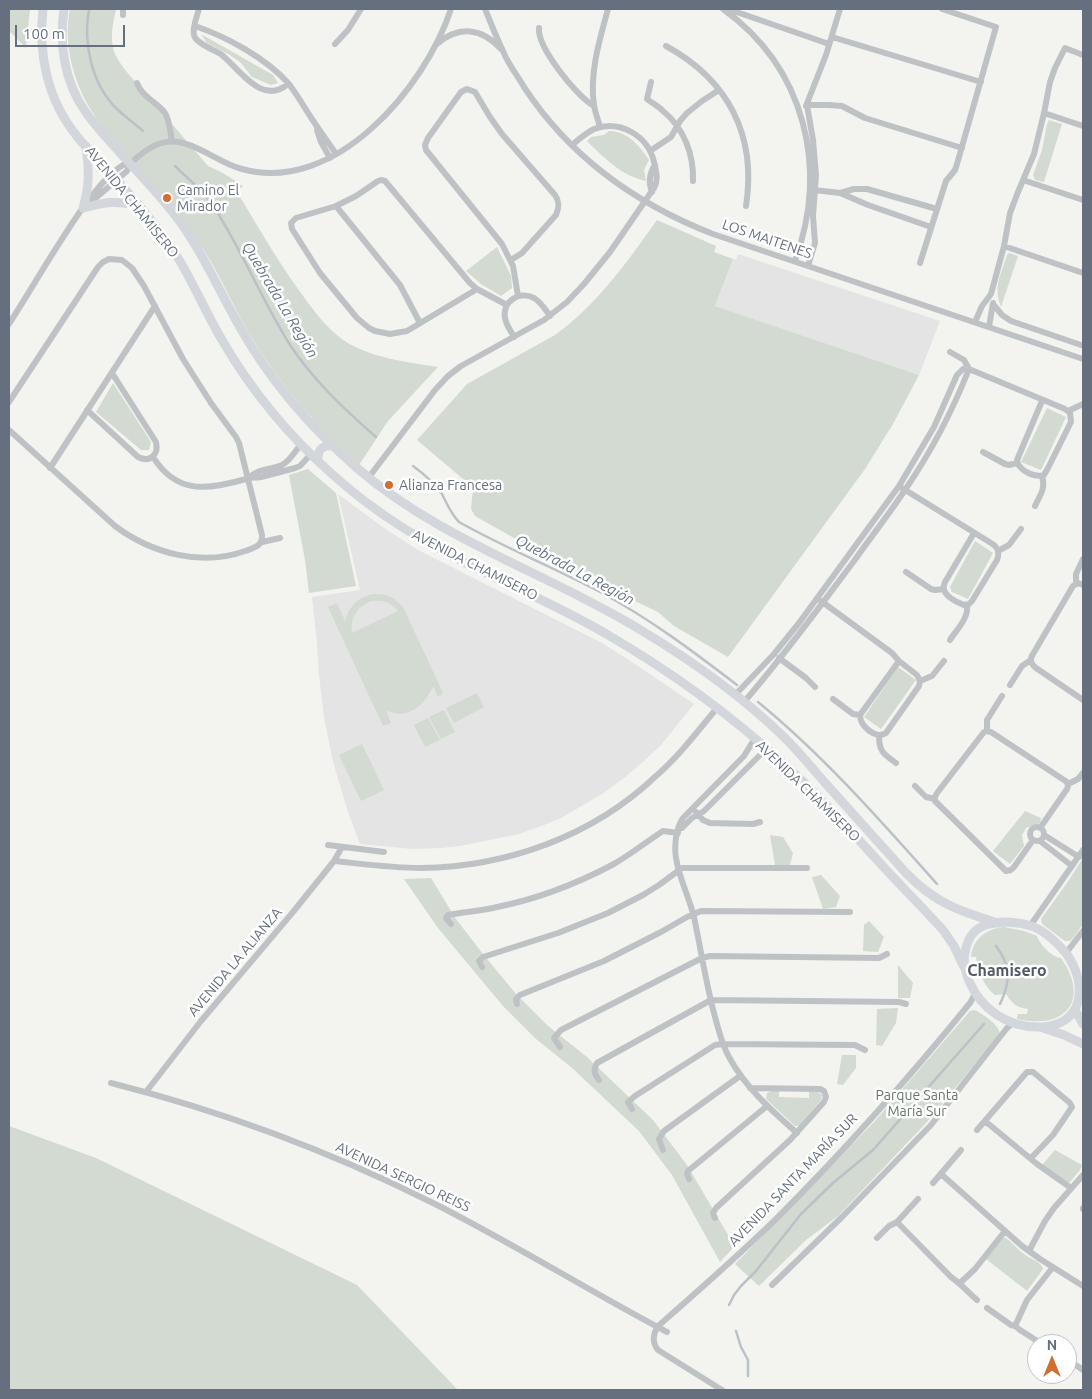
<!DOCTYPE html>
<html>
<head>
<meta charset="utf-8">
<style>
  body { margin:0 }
  #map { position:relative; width:1092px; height:1399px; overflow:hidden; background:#f3f3f0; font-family:Ubuntu,sans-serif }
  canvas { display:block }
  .frame { position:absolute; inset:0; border:10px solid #656f7e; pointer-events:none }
  .north { position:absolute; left:1027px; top:1334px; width:50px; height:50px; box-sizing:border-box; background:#fff; border:1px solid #c1c5cb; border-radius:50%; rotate:0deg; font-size:14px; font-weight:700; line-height:20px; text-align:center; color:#656f7e }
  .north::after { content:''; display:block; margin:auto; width:18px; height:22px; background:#d16e32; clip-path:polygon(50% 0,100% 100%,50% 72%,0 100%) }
  .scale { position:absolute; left:15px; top:25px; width:110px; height:22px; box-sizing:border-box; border:2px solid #656f7e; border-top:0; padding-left:6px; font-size:15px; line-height:18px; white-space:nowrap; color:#656f7e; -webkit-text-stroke:4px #fff; paint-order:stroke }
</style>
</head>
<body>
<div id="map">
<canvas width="1092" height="1399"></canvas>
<div class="frame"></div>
<div class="north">N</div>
<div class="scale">100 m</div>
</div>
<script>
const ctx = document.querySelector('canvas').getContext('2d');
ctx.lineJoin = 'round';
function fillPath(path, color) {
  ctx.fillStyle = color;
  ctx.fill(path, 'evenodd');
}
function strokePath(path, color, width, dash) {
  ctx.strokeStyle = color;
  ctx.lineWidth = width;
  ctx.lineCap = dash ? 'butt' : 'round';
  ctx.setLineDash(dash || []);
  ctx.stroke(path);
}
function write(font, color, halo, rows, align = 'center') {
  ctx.font = font + ' Ubuntu,sans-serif';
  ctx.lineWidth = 5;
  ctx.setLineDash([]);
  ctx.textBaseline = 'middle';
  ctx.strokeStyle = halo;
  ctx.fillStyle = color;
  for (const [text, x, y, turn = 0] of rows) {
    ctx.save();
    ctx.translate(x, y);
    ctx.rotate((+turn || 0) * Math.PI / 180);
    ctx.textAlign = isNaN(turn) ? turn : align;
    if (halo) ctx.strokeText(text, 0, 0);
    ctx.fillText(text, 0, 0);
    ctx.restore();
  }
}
const built = new Path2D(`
  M738,254L940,321L919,375L715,306L733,259L736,260Z
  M338,494L384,528L418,550L602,643L635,664L694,704L661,745L645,760L624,778L602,794L561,818L544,825L519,834L460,846L441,848L413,849L360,844L348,812L333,762L324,717L319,675L317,643L312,597L360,590Z`);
const green = new Path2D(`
  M9,9H30L26,48L9,31Z
  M70,9H116C113,23 109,40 115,54C122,69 137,83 148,96C168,119 188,143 208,166L223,173L243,186L237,192C257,225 276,258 298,289C311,307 325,327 343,340C370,358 407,362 438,367L388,421L359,465C317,427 279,384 250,335C233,307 221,276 203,249C196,238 187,229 179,220C163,200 146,181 130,161C117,145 102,129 91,110C73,81 63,43 70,9Z
  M201,34L273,75L278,83L271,85L252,77L241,63L230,55L220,50L207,43Z
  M1049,120L1062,124L1044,182L1035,180L1033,175L1042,150L1047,124Z
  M609,131C627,131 640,146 649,160L644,170L646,181C622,176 604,158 587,141L591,137L604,135Z
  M657,220L716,246L714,252L733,259L715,306L919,375L893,424L865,469L728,657L674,626L658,612L635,601L595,576L570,567L545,551L523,543L475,516L471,509L473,489L469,484L417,440L467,384L555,335C597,305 627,262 657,220Z
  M497,247L511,276L512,288L501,296L481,284L466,271Z
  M1009,253L1018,256L1001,307C993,287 1001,274 1007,255Z
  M113,383L151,442L149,450H141L96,412Z
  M1047,408L1066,417L1041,470L1021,462Z
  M308,469L336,493L356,586L309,593L305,560L289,475Z
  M975,541L993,553L968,599L952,592L950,587Z
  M373,594C389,594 392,596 403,607L443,693L438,697L433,686C428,699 417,712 401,714C396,714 391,712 386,710L391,723L383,726L328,607L337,603L345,621C349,606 358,597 373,594ZM372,601C383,600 392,603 398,611L352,633C350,618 357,606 372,601Z
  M898,667L916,680L881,729L864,717Z
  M477,693L484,707L454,723L446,708Z
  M444,710L455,732L441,739L429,717Z
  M428,718L440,740L425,747L414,725Z
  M362,744L384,790L361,801L339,755Z
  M1025,811L1041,818L1040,823L1026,828L1022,835L1024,846L1010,864L993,851Z
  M770,835L783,837L793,853L790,865H775Z
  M1083,858V924L1074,937L1070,941H1065L1042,924L1041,919L1067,883Z
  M821,875L840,896L836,907L823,909L812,877Z
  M431,878L456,919L483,954L516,994L548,1026L587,1057L653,1120L687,1165L731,1240L733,1248L720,1262L672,1175L639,1131L571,1067L536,1039L503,1006L438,928L404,879Z
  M869,921L884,937L878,952L863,951L864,925Z
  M1004,927L1024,931L1037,936C1040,945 1052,957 1061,958C1091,1001 1065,1030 1017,1019L1018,1014H1027L1028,1009C1015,1007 1013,1004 1006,994L995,995C984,987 978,970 976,957H971C972,940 987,928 1004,927Z
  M898,965L913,983L910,998H898Z
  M898,1008L896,1023L882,1046L876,1045L877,1009Z
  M974,1010L977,1011C984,1016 999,1024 1000,1034L927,1122L838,1216L806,1240L759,1286L735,1264L874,1122L970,1011Z
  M842,1055H856V1068L843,1085L837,1084Z
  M771,1091H779V1097L809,1098V1091L818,1092L822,1095L821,1100L799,1126H795L766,1099L767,1093Z
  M9,1126L96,1158L357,1285L458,1390H9Z
  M1055,1150L1082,1165L1080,1170L1069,1183L1042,1165Z
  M1004,1237C1013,1242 1018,1251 1027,1256C1033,1260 1041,1262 1043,1269L1027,1291L986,1259Z`);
const stream = new Path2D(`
  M89,9C83,42 91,83 116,108C124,116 134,123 143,131
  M175,166C186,177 200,188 210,201C241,247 261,299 290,345C314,381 344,409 376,437
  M413,466C424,474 434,482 442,494C447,504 451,514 459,522C505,548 555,568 602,593C650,619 694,652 737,685
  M758,702C824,756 880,820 937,884
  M996,946C1011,966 1011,981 1000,1004
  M729,1305L734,1295L741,1286L756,1271L801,1214L833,1183L873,1150L984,1024
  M736,1331L741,1347L748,1360V1376`);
const street = new Path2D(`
  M199,9C197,16 192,28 194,35C196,44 215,50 222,55C240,70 262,106 288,84
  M485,9C491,23 496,37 503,51C508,64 517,75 524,87C570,157 636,204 713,234L1083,359
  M723,9C805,68 829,167 795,261
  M728,9L829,44
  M123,15V9
  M195,26C227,37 266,58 289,84C298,96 306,110 314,122C321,133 329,143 336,154
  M539,28C537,47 577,97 594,106
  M832,37L981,82
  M335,44L348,30L361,9
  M437,44C459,25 482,28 501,49
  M666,46C728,80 757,135 746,206
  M651,82L647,99C652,103 658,106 663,111C684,128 694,155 693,181
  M137,83C142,97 157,102 165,113C170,121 170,132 172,141
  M807,105L813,140L816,175L813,216L815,243L808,266
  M807,105H829L842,106L865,118L962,148
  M806,106L826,55L840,9
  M1044,113L1083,126
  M600,127C598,120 595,112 594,105C589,74 600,38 608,9
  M317,130L321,142L330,158
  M650,151L671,137L680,121L687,113L702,101L719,90
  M1023,180L1083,200
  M814,190L840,193L868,205L931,227
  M652,192C648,182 649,174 655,165
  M840,193L854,189H867L937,209
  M90,203L127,171L130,163
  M336,206L400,285L420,323
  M1004,246L1083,273
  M511,260L522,253L556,215C559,208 560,202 555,195L502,134L490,117L475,92L467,89L461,92L428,138L425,145L426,150L502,244L513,266L518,296
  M920,263L946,181L955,170L957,164L996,27L942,9
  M477,289L407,331L390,334L375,331L369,328L357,318L320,273L292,229L291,223L296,218L336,206L356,196L378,181L381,180L385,181L470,283L477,289L507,305
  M993,304L1002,315L1011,321L1081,345
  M975,322L982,306L991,294L1004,246L1010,213L1018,192L1034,154L1044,113L1050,82L1055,68L1065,48L1083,55
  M9,324C34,285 57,244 84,206C95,192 107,175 123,165C125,164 128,164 130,163C133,162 136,158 139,156C145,151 151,147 158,144C188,133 214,162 242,169C335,195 425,88 451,9
  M989,327L993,303
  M514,337C511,331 506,325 505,318C502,302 519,290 534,298C541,302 545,309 550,316
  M950,352L964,360L969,369L1065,409L1070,413L1071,422L1048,468L1044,475C1034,478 1018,470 1017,460L1042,401
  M9,402L98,267L103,262L109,259L122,260L132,268L144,286L183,359L211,403L236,437L239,443L262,535C263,546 254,548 245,551C201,567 151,553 115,526L9,430
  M87,410L138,457C150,463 159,455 156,442L112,373
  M1068,411L1083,404
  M983,452L1005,464L1009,465L1017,463
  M153,457C177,495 208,490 246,479C251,477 256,478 261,477C273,474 284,471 295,468L300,466L311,454
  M50,468L155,306
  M369,477L435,390L448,376L461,366L544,320L567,302L584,284L610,252L654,188C659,179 656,172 654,162C648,136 620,119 594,129C586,133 579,139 572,145
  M249,478C258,468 271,470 282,465C290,461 296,450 301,444
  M902,488L991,543C998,547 1000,552 997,560L972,601L969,604L964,605C959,603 946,597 944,590C943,587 944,585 945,582L974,533
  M1035,506C1040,495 1046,489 1042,476
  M262,542L280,538
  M998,551L1009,545L1021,529
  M906,572L931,589L935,590L944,589
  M1076,584V574L1083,559
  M1083,585L1078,583L1073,586L1033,654C1029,660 1031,664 1036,668L1083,700
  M821,601L892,653L899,661L917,675L920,681L919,686L886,733C876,740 860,726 860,715L899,661
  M950,640C957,629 969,618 967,605
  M779,658L806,678L815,687
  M920,681L932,676L944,661
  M1010,685L1022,666L1031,660
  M735,695L774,654L799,623L899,486L934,427L957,375L963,369H969
  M833,699L853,714L860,715
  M744,702C783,657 818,609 854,561C871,537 889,514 905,490C931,452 952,412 969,369
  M987,731V720L1002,696
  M879,736C879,752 884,754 896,763
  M755,738L744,756L683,818C676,828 674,846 676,858C679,878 689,897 694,917C701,950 706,984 715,1017C719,1031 722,1045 729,1057C745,1087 771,1110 797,1133
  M1068,784L1078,779L1083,773
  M915,786L926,797L935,799
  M696,812L703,820L710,823L753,824L760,822
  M1030 834a7 7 0 1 1 14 0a7 7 0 1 1-14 0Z
  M679,829L682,828L692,818L704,811L760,755L768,750
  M1044,835L1079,857
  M1033,840L1014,867L1011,870L1006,871L935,801V797L937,793L984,732L987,731L991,732L1067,782L1068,786L1067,789L1040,828
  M1040,841L1072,866
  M328,845L384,852
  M334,861C363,864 392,868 421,868C507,867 593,836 656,776C679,756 697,732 717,708
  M451,924L446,918L448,915C464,912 481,911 497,907C537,899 576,884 612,865C630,855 646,842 663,831L678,833
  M1030,926L1083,850
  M1066,953L1083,931
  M482,967L479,961L483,957L558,933L608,913L643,895L659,885L682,868H807
  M517,1004L516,999L520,995L604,961L661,932L687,917L701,911L850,912
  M560,1047L554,1038L561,1030L702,958L710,956L879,958L887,954
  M599,1080C594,1073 593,1071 597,1063L711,1000L899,1002L906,1004
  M111,1083C222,1111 329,1151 431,1202C511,1242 587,1290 667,1332
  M146,1092L201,1021L293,912L334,861L342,847
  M632,1109L629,1104L628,1102L635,1096L715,1045L723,1044L855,1045L865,1050
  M985,1121L1037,1164L1071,1188
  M977,1130L1027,1072H1033L1070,1103L1072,1107L1053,1135L1031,1158
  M663,1150L659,1139L664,1131L740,1076
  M941,1174L1022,1246L1040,1259L1083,1286
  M689,1179L687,1174L688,1171L767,1106
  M933,1183L961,1150
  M1083,1208V1209
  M715,1218L713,1213L716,1208L790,1140L824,1102L826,1097L824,1091L820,1089L750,1088
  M897,1222L951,1277C961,1284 968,1292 977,1300
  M877,1238L889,1226L897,1222L918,1199
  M1029,1251L1045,1221L1054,1208L1083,1175
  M960,1283L975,1269L1005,1231
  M772,1285L842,1217L931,1125L1007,1028L1013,1023
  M987,1308L1011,1325L1015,1326
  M1042,1344L1020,1330L1015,1326L1027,1300L1053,1267
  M1067,1359L1083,1370
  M722,1390L658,1350C652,1342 653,1336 657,1327C697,1292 737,1257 775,1220C844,1151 909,1078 970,1003L975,994`);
const secondary = new Path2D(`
  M43,9C38,53 47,99 76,135C85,147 97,158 107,169C122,185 137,203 151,220C160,232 170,244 178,258C194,284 206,313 222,340C251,390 289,436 332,474C363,502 399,527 436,547C492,579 553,602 608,635C670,671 728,713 781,761C816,792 847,827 879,862C900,885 922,907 943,930L954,946L964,967
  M64,9C59,44 64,81 85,111C95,126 109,140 121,154C140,174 158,194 175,215C202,250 219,291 241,329C271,382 311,428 357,468C440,540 547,573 639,629C691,660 742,696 785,738C800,753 813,769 827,785C853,814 880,844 906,873C935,903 959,911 998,923
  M83,208C90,184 89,170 86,146
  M83,208C106,202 115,200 139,206
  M318,461C317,451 322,444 333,446
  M1007,922C1019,923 1030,924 1040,930C1050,936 1059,945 1066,953C1089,985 1084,1027 1038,1027C1007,1027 981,1009 969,981C965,970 962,960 966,948C968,939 973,931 981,927C989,923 998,922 1007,922Z
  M1075,1010L1083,1024
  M1043,1028L1064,1035L1083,1044`);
const markers = [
  [167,198,5,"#d16e32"],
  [389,485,5,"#d16e32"]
];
const poiNames = [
  ["Camino El",177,190],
  ["Mirador",177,206],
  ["Alianza Francesa",399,485]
];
const streetNames = [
  ["AVENIDA CHAMISERO",132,202,51],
  ["LOS MAITENES",767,239,19],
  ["AVENIDA CHAMISERO",475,565,27],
  ["AVENIDA CHAMISERO",808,791,44],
  ["AVENIDA LA ALIANZA",235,962,-50],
  ["AVENIDA SERGIO REISS",403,1177,25],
  ["AVENIDA SANTA MARÍA SUR",793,1180,-46]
];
const parkNames = [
  ["Parque Santa",917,1095],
  ["María Sur",917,1111]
];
const waterNames = [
  ["Quebrada La Región",280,300,59],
  ["Quebrada La Región",575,570,28]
];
const quarterNames = [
  ["Chamisero",1007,971]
];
fillPath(built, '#e3e4e3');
fillPath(green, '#d3dad1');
strokePath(stream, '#bbc2c7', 2.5);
strokePath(street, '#bfc2c5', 6);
strokePath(secondary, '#d3d6db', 9);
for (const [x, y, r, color] of markers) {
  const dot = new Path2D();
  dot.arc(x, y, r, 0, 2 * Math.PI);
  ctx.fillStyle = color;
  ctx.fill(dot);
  strokePath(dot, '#fff', 2);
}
write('14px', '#656f7e', '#fff', poiNames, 'left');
write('14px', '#656f7e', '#fff', streetNames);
write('14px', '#647663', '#fff', parkNames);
write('italic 15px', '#667682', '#fff', waterNames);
write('bold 16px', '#525964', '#fff', quarterNames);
</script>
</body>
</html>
